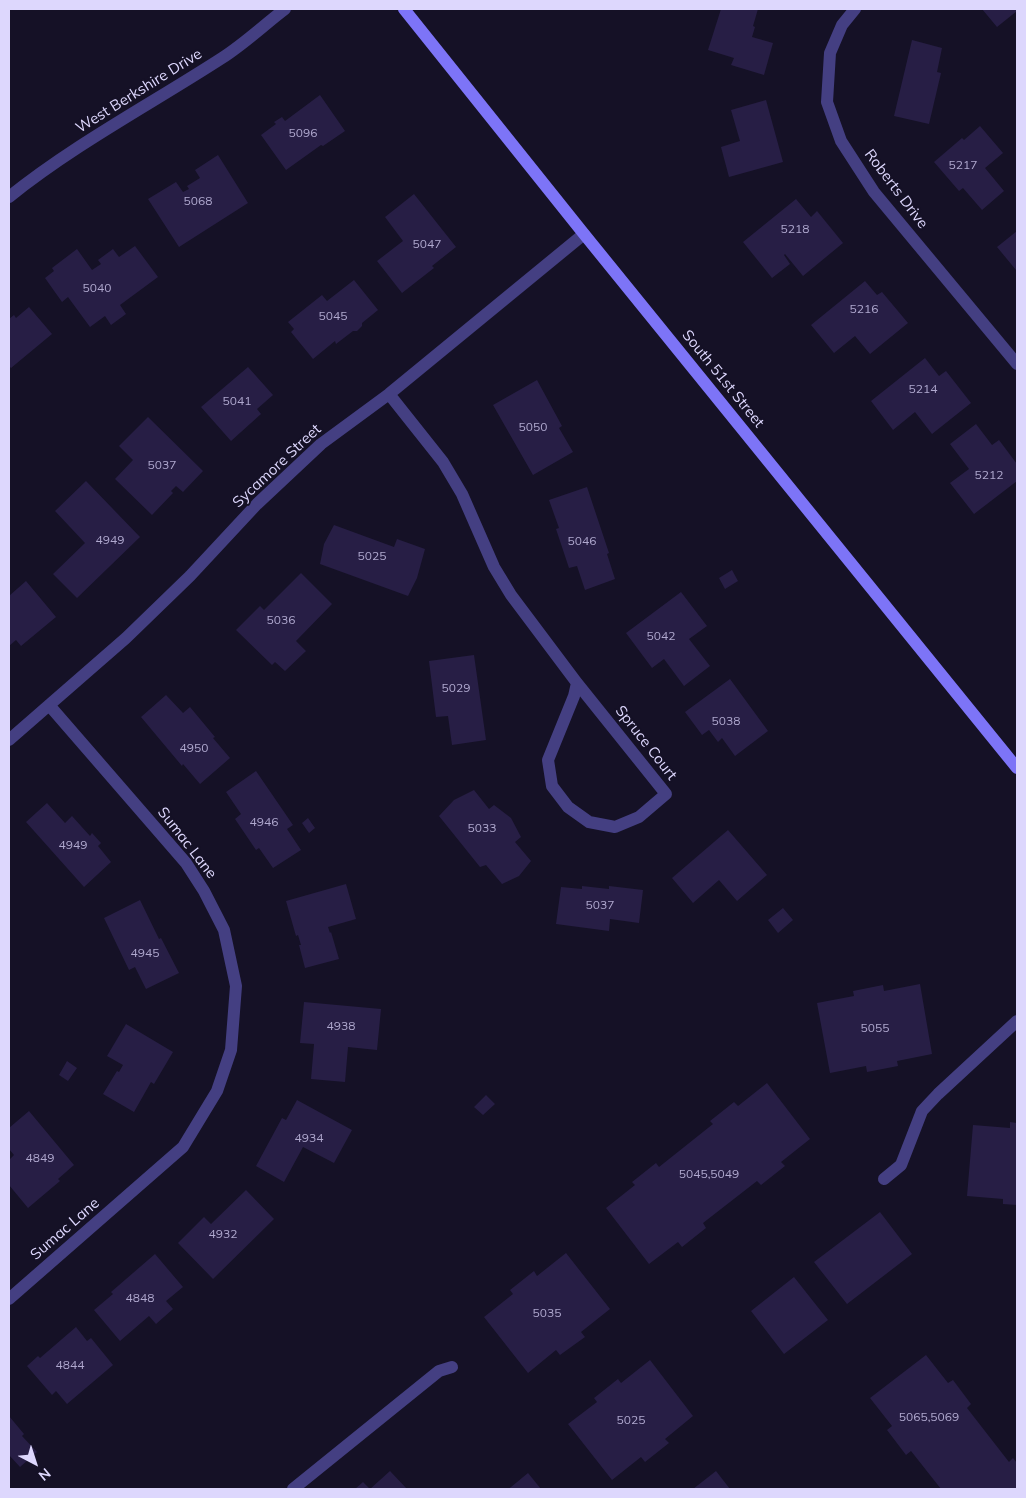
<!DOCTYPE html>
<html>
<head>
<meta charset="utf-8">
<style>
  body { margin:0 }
  #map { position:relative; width:1026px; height:1498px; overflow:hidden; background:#151126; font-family:Mulish,sans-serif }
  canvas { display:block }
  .frame { position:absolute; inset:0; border:10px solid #ddd7fd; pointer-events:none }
  .north { position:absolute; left:10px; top:1438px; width:50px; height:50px; -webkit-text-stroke:4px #151126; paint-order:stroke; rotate:140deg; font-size:14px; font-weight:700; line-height:20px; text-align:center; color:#ddd7fd }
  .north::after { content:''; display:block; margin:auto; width:18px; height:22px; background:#ddd7fd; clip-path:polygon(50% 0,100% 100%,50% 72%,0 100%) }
</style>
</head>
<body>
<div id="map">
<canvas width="1026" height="1498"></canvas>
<div class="frame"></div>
<div class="north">N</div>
</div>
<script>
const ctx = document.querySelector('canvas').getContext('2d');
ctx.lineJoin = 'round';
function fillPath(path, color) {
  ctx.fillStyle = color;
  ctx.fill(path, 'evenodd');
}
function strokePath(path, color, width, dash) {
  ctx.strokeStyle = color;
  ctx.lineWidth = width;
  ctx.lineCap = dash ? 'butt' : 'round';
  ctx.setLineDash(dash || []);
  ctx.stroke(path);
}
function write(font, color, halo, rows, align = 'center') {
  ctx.font = font + ' Mulish,sans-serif';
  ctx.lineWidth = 4;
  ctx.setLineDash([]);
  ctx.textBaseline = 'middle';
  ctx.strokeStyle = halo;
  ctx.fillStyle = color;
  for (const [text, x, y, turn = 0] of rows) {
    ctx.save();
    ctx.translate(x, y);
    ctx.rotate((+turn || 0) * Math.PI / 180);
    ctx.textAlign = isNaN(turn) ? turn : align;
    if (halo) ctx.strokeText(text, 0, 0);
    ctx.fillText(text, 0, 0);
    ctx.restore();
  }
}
const building = new Path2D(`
  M721,9H758L753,26L755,27L752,37L773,43L764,75L731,65L734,58L708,50Z
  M982,9H1017V11L997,27Z
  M912,40L942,48L937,72L941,73L929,124L894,116Z
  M320,95L345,131L323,146L321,145L286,170L261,135L276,124L274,122L282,117L285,121Z
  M766,100L783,162L729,177L721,147L740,141L731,110Z
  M980,126L1003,153L985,168L1004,191L982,210L963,188L959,191L934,162L962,138L964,140Z
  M218,155L248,203L179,247L148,199L176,182L183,192L189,189L187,186L200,178L195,170Z
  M414,194L456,247L432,266L434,268L402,293L377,261L403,241L385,217Z
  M796,199L811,217L817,211L843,243L803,276L785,254L784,255L790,264L772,278L743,242Z
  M1017,231V269L1016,270L997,247Z
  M135,246L158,277L120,305L126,314L111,325L105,316L90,327L68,297L62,302L45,278L54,271L52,268L77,249L92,270L101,264L98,260L113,249L119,257Z
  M354,280L378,310L362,323V326L357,331H353L336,344L335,341L313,359L291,332L294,329L288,322L322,295L327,301Z
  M865,281L877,295L882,292L908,323L870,354L855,336L834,353L811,325Z
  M29,307L52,334L11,368L9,366V319L14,315L16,318Z
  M925,358L939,376L946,371L971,403L932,434L915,412L893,430L871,401Z
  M248,367L273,395L257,409L261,414L231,441L201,407Z
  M537,380L562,426L559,428L573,452L533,475L493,405Z
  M148,417L203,471L183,492L176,486L171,491L173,493L152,515L115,479L133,460L119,446Z
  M976,424L992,445L999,440L1017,464V481L974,514L950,483L969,469L950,444Z
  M86,481L140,537L77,598L53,574L85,543L55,511Z
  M587,487L609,553L607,554L615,579L585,590L577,566L569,568L556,529L559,528L549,500Z
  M334,525L394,547L397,539L425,549L417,578L408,596L320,564L324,544Z
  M732,570L738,581L725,589L719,578Z
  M301,573L332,604L296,641L306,651L285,671L275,662L272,665L236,630L260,606L264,610Z
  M26,581L56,617L21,646L16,640L9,646V596Z
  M681,592L707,626L689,639L710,666L684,686L664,659L652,668L626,633Z
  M474,655L486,740L452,745L448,716L436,717L429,661Z
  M730,679L768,731L735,756L722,738L718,742L709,730L702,735L685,712Z
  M166,695L183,713L190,707L215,737L213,738L230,758L200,784L183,764L182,766L141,717Z
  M256,771L293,825L287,829L301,850L273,868L259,848L256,850L235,819L241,814L226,792Z
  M474,790L489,809L494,805L511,818L521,837L515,842L531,861L519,876L502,884L486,865L480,867L439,816L454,800Z
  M47,803L65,823L72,816L90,836L92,833L101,843L98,846L111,862L84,887L26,822Z
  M308,818L315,828L309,833L302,823Z
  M728,830L767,875L737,901L719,880L693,903L672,878Z
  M346,884L356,919L328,927L330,933L331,932L339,959L305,968L299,945H301L298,935L296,936L286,901Z
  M582,886L609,889V886L643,890L639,923L610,919L609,931L556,924L561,887L582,889Z
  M140,900L159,939L161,938L179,973L146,989L135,967L129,970L104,918Z
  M783,908L793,920L778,933L768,920Z
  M920,984L932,1054L897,1061L898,1066L867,1072L866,1066L830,1073L817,1003L854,996L853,991L883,985L884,991Z
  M304,1002L381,1009L377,1050L348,1047L345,1082L311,1079L314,1044L300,1043Z
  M126,1024L173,1052L154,1084L151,1082L134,1112L103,1094L117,1071L119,1072L123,1065L107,1056Z
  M67,1061L77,1068L68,1081L59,1075Z
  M767,1083L810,1139L781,1162L785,1166L761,1185L757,1181L703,1223L706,1228L682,1247L678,1242L649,1264L606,1208L635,1185L632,1182L656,1163L659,1167L713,1124L710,1121L734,1102L738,1106Z
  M486,1095L495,1104L483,1115L474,1107Z
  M297,1100L352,1130L334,1163L303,1147L284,1182L256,1166L282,1118L286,1120Z
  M29,1111L74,1165L58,1179L60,1181L28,1208L9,1185V1160L14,1155L9,1149V1128Z
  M1010,1122L1017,1123V1205L1003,1204V1199L967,1196L973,1125L1010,1128Z
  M246,1190L274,1219L213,1279L178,1243L204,1217L211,1224Z
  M880,1212L912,1254L847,1304L814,1262Z
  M566,1253L610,1309L581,1332L585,1337L560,1355L556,1350L528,1373L484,1317L513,1294L510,1290L534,1271L537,1276Z
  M155,1254L183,1287L166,1301L173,1309L156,1324L149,1316L120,1341L94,1310L113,1294L111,1292Z
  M794,1277L828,1320L784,1354L751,1311Z
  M76,1327L87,1341L91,1338L113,1365L67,1404L56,1391L52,1395L27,1366L38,1356L40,1358Z
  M926,1355L948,1383L953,1380L971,1404L967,1408L1009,1462L1013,1458L1017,1463V1489H941L911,1451L906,1455L887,1430L892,1426L870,1398Z
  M650,1360L693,1416L665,1439L669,1443L645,1462L641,1457L612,1480L568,1424L597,1402L594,1398L618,1379L621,1383Z
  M9,1416L24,1434L22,1436L37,1452L20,1467L9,1455Z
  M390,1471L407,1489H355L363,1482L370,1489Z
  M716,1471L730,1489H693Z
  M528,1473L541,1489H508L511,1487Z`);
const lane = new Path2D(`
  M884,1179L901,1165L922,1111L938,1094L1017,1021
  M293,1489L439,1371L452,1367`);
const street = new Path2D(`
  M855,9L842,25L830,53L827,102L841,141L874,192L1017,364
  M9,197C75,144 151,104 222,58C244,44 264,25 285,9
  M389,394L443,462L462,494L494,567L511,595L577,683L666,794L639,817L615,827L589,822L568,807L552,786L548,760L574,696L577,683
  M9,740L126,638L190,576L257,504L321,444L389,394L584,234
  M9,1299L183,1147L217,1091L231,1050L236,986L224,930L204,891L186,863L49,705`);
const secondary = new Path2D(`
  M404,9L584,234L1017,768`);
const numberNames = [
  ["5096",303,133],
  ["5217",963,165],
  ["5068",198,201],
  ["5218",795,229],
  ["5047",427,244],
  ["5040",97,288],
  ["5216",864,309],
  ["5045",333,316],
  ["5214",923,389],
  ["5041",237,401],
  ["5050",533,427],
  ["5037",162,465],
  ["5212",989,475],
  ["4949",110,540],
  ["5046",582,541],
  ["5025",372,556],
  ["5036",281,620],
  ["5042",661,636],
  ["5029",456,688],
  ["5038",726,721],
  ["4950",194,748],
  ["4946",264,822],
  ["5033",482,828],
  ["4949",73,845],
  ["5037",600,905],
  ["4945",145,953],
  ["4938",341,1026],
  ["5055",875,1028],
  ["4934",309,1138],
  ["4849",40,1158],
  ["5045,5049",709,1174],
  ["4932",223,1234],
  ["4848",140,1298],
  ["5035",547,1313],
  ["4844",70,1365],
  ["5065,5069",929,1417],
  ["5025",631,1420]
];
const streetNames = [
  ["West Berkshire Drive",139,91,-32],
  ["Roberts Drive",896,189,53],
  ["South 51st Street",723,379,51],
  ["Sycamore Street",277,466,-43],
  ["Spruce Court",646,743,52],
  ["Sumac Lane",187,843,52],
  ["Sumac Lane",65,1229,-41]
];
fillPath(building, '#271e45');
strokePath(lane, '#443f82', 12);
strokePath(street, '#443f82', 12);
strokePath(secondary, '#7d74f7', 12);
write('12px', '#b0a9cf', null, numberNames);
write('15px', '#ddd7fd', '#151126', streetNames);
</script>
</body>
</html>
